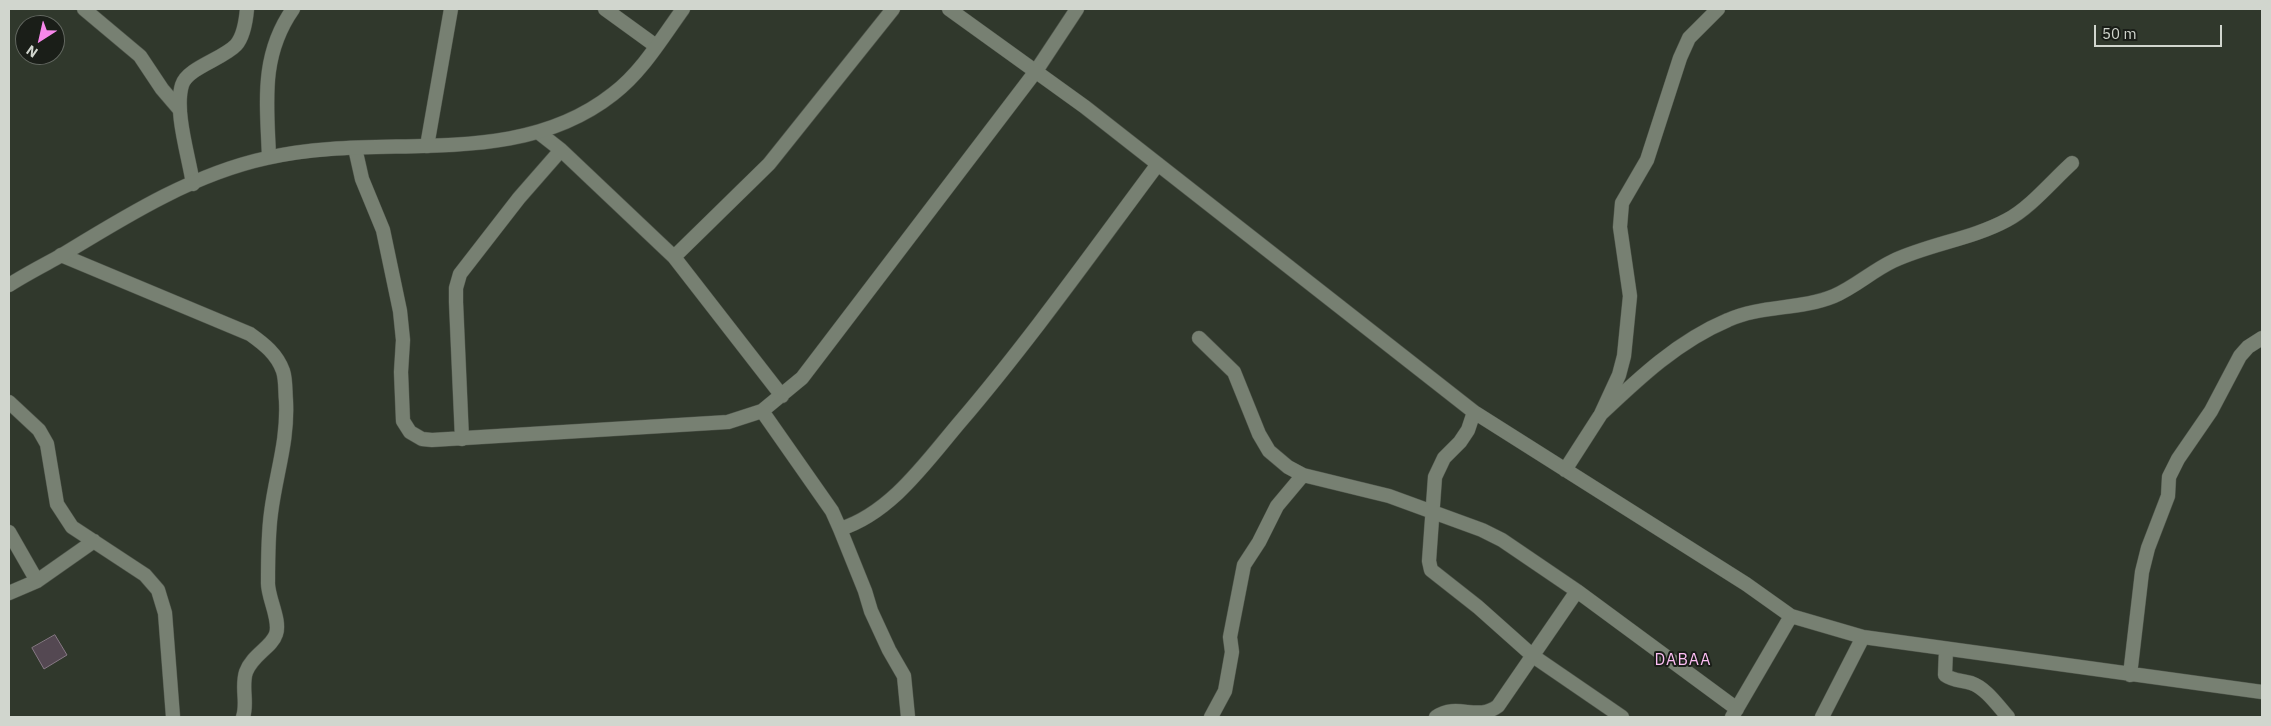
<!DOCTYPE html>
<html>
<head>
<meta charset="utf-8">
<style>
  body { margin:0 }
  #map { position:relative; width:2271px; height:726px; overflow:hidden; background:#30382c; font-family:"IBM Plex Sans",sans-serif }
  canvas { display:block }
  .frame { position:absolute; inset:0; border:10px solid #d1d6ce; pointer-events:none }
  .north { position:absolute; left:15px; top:15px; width:50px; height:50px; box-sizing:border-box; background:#1a1e18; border:1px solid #636861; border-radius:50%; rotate:215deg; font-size:14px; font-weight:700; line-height:20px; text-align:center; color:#d1d6ce }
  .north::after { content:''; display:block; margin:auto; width:18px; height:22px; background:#f888eb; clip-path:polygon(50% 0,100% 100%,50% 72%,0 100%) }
  .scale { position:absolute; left:2094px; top:25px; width:128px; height:22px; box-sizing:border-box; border:2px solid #d1d6ce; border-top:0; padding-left:6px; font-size:15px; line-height:18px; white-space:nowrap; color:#d1d6ce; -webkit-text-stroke:4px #1a1e18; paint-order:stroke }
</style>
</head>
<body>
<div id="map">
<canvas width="2271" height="726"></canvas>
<div class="frame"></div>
<div class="north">N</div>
<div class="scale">50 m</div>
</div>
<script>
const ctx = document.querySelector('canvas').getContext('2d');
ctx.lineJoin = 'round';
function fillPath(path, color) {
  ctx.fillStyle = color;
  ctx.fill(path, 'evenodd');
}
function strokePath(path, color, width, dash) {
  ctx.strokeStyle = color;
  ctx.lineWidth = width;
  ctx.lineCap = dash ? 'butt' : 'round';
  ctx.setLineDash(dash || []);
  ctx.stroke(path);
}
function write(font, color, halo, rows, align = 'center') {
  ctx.font = font + ' "IBM Plex Sans",sans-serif';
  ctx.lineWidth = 4;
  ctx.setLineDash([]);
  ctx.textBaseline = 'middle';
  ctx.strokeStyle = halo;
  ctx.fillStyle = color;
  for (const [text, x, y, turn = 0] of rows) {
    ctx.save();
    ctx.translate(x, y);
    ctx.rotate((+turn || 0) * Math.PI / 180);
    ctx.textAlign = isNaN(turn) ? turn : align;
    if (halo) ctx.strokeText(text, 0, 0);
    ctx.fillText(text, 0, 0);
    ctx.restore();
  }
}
const building = new Path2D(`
  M55,635L67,655L44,669L32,648Z`);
const minor = new Path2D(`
  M84,9L140,56L162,89L180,110
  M605,9L656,46
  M949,9L1085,107L1474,412L1746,584L1791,616L1863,637L2262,692
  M538,132L561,150L674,257L782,396
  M427,146L451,9
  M355,148L362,179L383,230L400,311L403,340L401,372L403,421L410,432L422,439L432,440L728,422L762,411L802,378L1036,71L1077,9
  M269,157C267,103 260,56 293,9
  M193,184C189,157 174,111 182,85C187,68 223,59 236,45C244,36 246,20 247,9
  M61,255L250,334C264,344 277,354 283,371C286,380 285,391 286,401C288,442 276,473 271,513C268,535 268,559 268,582C267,596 281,620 276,634C272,647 252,655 246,672C241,687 248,703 243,717
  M674,257L769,164L893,9
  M1199,338L1234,372L1259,434L1269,451L1288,467L1303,475L1389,496L1482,530L1502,540L1577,591L1737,709
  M9,402L39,430L47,444L57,504L72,527L145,575L158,590L165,613L173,717
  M762,411L832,511L840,529C891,513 926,462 960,422C1030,340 1093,251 1158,164
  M1474,412L1468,430L1460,442L1444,458L1435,477L1429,561L1431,570L1478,607L1533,656L1622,717
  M1601,414C1639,378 1678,341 1728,320C1761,305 1800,310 1834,296C1855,287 1872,271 1893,261C1929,244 1972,239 2007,220C2030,208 2052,181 2072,163
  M462,439L456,302V288L460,274L519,198L561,150
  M1565,470L1601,414L1619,375L1624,356L1630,296L1620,227L1622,203L1647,160L1680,58L1689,38L1718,9
  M840,529L865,591L871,611L889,650L904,676L908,717
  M9,532L37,581
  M9,593L37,581L94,541
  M1946,649L1945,675C1953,681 1961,680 1971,683C1986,688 1998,706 2008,717
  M2130,675L2142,572L2148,548L2168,496L2169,477L2178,459L2211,411L2240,356L2248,347L2262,338
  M1211,717L1225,691L1232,652L1230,637L1244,565L1259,542L1277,506L1303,475
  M1436,717C1458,702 1477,722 1498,706L1577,591
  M1732,717L1791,616
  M1822,717L1863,637`);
const tertiary = new Path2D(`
  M9,285C26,274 44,265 62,255C126,216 193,174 267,158C381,131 514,172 613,94C642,72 662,38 683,9`);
const quarterNames = [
  ["DABAA",1683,660]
];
fillPath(building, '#544852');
strokePath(building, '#877985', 1);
strokePath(minor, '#50564c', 15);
strokePath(tertiary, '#50564c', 15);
strokePath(minor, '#778072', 14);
strokePath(tertiary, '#778072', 14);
ctx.letterSpacing = '1px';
write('16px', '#fdbef4', '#1a1e18', quarterNames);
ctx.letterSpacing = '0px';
</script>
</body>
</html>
